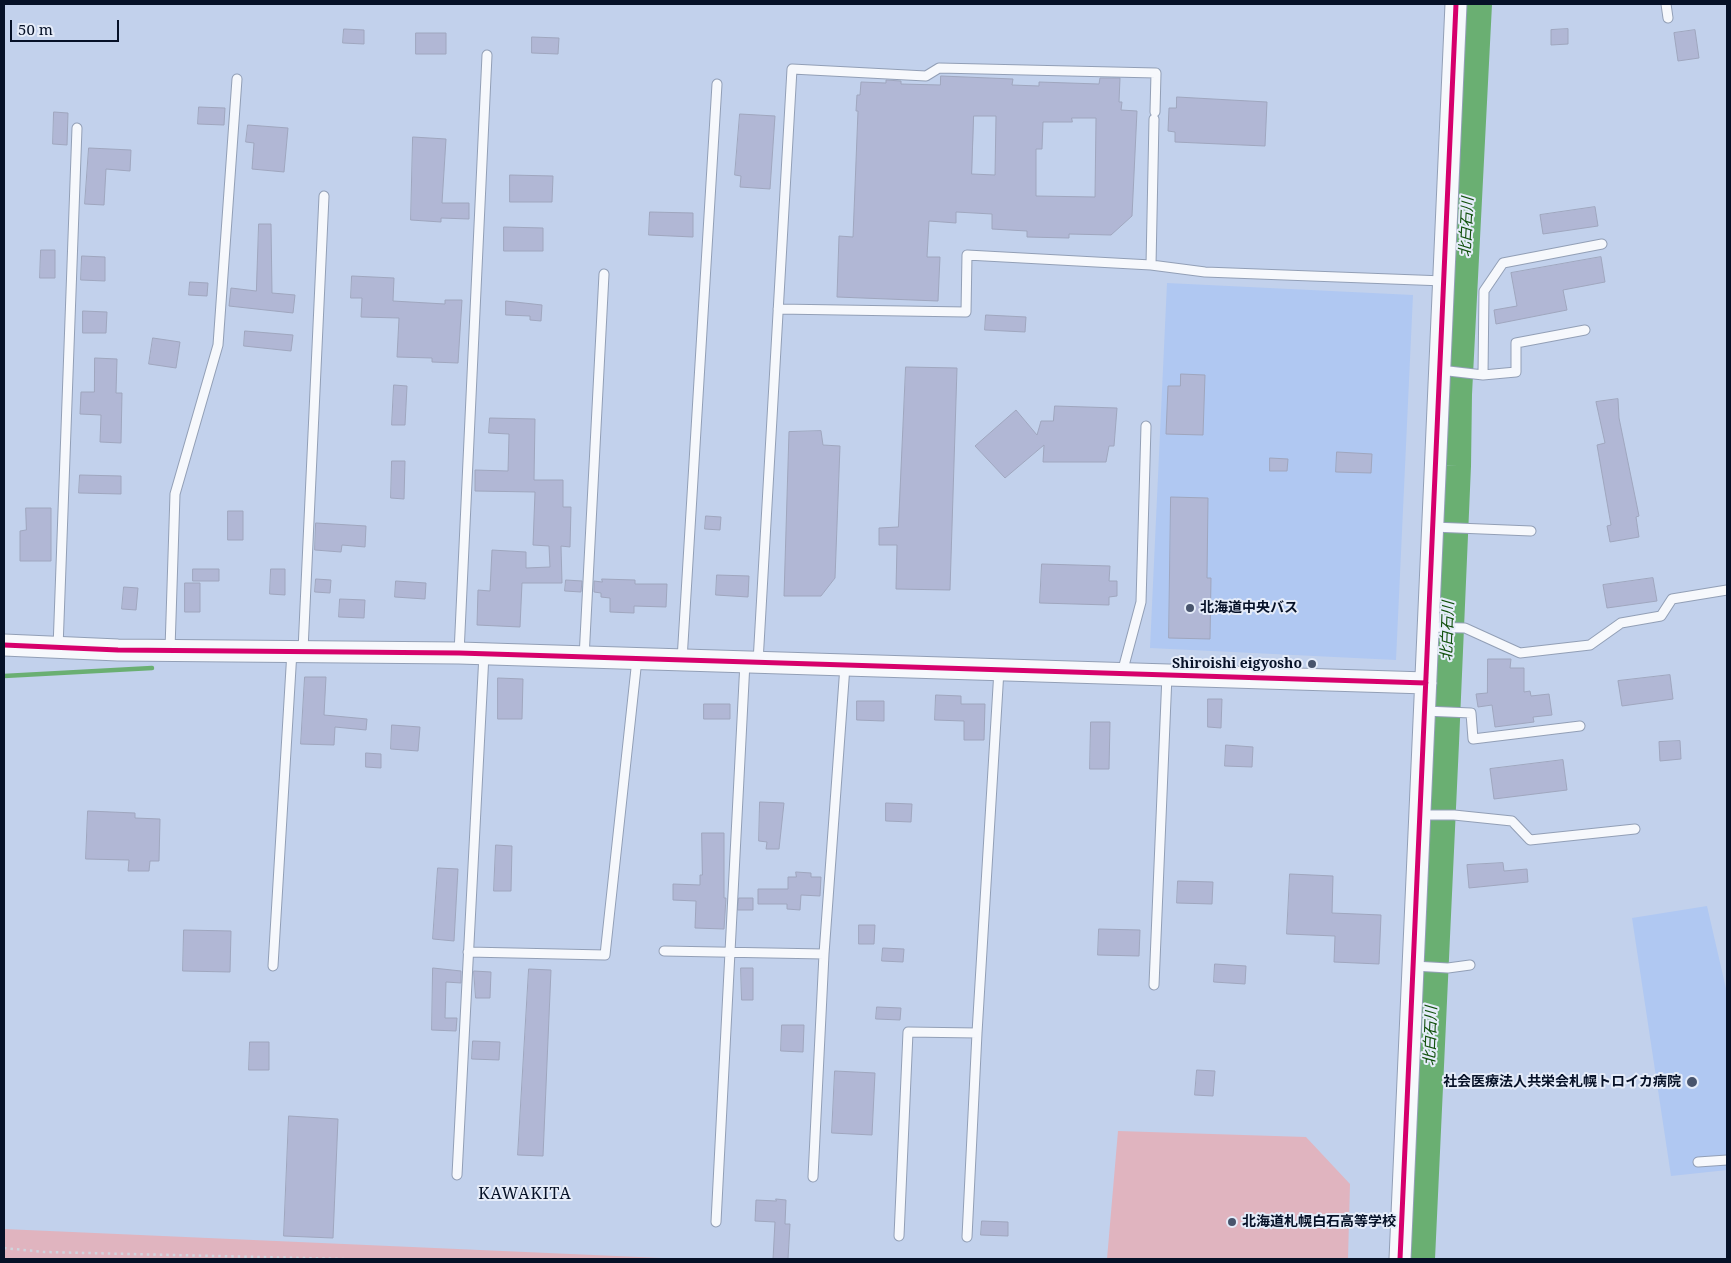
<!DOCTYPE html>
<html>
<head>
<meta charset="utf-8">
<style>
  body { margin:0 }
  #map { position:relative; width:1731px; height:1263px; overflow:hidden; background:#c2d1ec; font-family:"Noto Serif",serif }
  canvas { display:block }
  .frame { position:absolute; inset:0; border:5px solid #061127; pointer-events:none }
  .scale { position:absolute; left:10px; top:20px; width:109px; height:22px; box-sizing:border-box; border:2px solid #061127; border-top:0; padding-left:6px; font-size:15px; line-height:18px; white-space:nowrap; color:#061127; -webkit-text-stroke:4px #e5ecf9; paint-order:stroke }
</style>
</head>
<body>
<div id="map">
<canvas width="1731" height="1263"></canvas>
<div class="frame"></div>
<div class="scale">50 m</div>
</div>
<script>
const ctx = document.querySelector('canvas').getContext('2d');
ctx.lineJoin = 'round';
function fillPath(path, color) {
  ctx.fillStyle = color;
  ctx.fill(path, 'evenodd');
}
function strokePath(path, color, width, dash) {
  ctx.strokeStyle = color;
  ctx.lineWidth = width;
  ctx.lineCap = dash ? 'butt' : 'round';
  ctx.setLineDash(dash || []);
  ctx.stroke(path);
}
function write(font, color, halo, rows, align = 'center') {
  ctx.font = font + ' "Noto Serif","Noto Sans JP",serif';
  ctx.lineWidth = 4;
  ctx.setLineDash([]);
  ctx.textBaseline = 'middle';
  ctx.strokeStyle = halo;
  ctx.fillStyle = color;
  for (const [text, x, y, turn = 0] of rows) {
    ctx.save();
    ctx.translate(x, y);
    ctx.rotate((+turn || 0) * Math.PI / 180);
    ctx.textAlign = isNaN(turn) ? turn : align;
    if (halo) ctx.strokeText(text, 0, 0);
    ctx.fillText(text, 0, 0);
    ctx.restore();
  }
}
const built = new Path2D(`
  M1167,283L1413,295L1396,660L1150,648Z
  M1707,906L1727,993V1170L1671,1176L1632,918Z`);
const green = new Path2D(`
  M1118,1131L1306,1137L1350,1184L1348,1259H1107Z
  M4,1229L684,1259H4Z`);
const stream = new Path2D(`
  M4,676L152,668`);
const river = new Path2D(`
  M1422,1259L1446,743L1458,466L1459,394L1479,4`);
const building = new Path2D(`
  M344,29L364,30V44L343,43Z
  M1568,29V44L1551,45V30Z
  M1695,30L1699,58L1678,61L1674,33Z
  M416,33H446V54H416Z
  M532,37L559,38L558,54L532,53Z
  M941,76L1013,79L1012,85L1039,86V82L1099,84L1100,78H1120L1119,102H1122L1121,110L1137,111L1132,216L1111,235L1069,234V238L1027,237V231L992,229V214L956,212V223L929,221L927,257H940L938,301L837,297L839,236L853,237L858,111H856L857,95H860L861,82L886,83V80L901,81V84L940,85ZM974,116H996L995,175L972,174ZM1072,118H1096L1095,197L1036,196V149H1042L1043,122H1072Z
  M1177,97L1267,102L1265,146L1175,142V132L1168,131L1169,108H1176Z
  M199,107L225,108L224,125L198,124Z
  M54,112L68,113L67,145L53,144Z
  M740,114L775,116L770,189L740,187L741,176L735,175Z
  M248,125L288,128L284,172L252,169L254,143L246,142Z
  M413,137L446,139L442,203H469V219L441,218V222L411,220Z
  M89,148L131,150L130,171L106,169L104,205L85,204Z
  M510,175L553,176L552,202H510Z
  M1595,207L1598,226L1543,234L1540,215Z
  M650,212L693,213V237L649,235Z
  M259,224H271L272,293L295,295L293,313L229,306L231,288L256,291Z
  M504,227L543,228V251H504Z
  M41,250H55V278H40Z
  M82,256L105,257V281L81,280Z
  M1601,257L1605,282L1563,290L1567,310L1496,324L1494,310L1517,306L1511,273Z
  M352,276L394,278L393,301L445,304V300H462L458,363L432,362V358L397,357L399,318L361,317L362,298H351Z
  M190,282L208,283L207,296L189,295Z
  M506,301L542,305L541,321L530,320V316L506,315Z
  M83,311L107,312L106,333H83Z
  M986,315L1026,317L1025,332L985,330Z
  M245,331L293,335L291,351L244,346Z
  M153,338L180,342L176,368L149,364Z
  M95,358L117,359L116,393H122L121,443L100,442L101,415L80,414L81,392H94Z
  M906,367L957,368L950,590L896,589L897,545H879V528L898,527Z
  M1181,374L1205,375L1203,435L1166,434L1168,386H1180Z
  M394,385L407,386L405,425H392Z
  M1618,399L1619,418L1639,516L1636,517L1639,537L1610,542L1607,526L1611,525L1597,445L1605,443L1596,402Z
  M1055,406L1117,408L1114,446H1109L1106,462H1043L1044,445L1005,478L975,446L1016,410L1037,435L1041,421H1053Z
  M490,418L535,419L534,480H563V507H571L570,547L561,546L562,583H522L520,627L477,625L478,590L490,591L492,550L526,552V568L550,567L549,546L533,545L535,492L475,491V470L508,471L509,434L489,433Z
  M821,431L823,445L840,446L835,578L821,596H784L789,432Z
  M1337,452L1372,454L1371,473L1336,472Z
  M1270,458L1288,459L1287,471H1270Z
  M392,461H405L404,499L391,498Z
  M80,475L121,476V494L79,493Z
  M1171,497L1208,498L1207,578H1211L1210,639L1169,638Z
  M26,508H51V561H20V531L26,530Z
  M228,511H243V540H228Z
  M706,516L721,517L720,530L705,529Z
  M316,523L366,526L365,547L342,545L341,552L315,550Z
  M1042,564L1110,566L1109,581H1117V596L1109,597V605L1040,603Z
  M193,569H219V581H193Z
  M271,569H285V595L270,594Z
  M717,575L749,576L748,597L716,595Z
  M1653,578L1657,601L1607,608L1603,585Z
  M316,579L331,580L330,593L315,592Z
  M602,579L635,580V584H667L666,607L634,606V613L610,612V598L601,597V593L594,592V581L602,582Z
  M566,580L582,581L581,592L565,591Z
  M396,581L426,583L425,599L395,597Z
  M185,583H200V612H185Z
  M124,587L138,588L136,610L122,609Z
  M340,599L365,600L364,618L339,617Z
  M1488,659H1511L1510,668H1524V692L1530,691L1531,696L1549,694L1552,715L1533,717L1534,722L1495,727L1492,705L1478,707L1476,694L1487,693Z
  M1670,675L1673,699L1622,706L1618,681Z
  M305,677H326L324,715L367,719L366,730L335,727L334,745L301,744Z
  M498,678L523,679L522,719H498Z
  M936,695L961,696V704H985L984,740H964V721L935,720Z
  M1208,699H1222L1221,728L1208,727Z
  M857,701H884V721L857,720Z
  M704,704H730V719H704Z
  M1091,722H1110L1109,769H1090Z
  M392,725L420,727L418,751L391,749Z
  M1680,741L1681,759L1660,761L1659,742Z
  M1226,745L1253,747L1252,767L1225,766Z
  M366,753L381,754V768L366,767Z
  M1563,760L1567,790L1494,799L1490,769Z
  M760,802L784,803L779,849H766L767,842L759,841Z
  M886,803L912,804L911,822L886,821Z
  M88,811L135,813V818L160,819L159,861H150L149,871H128L129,860L86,859Z
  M702,833H724V898H726L724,929L695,928L696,901L673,900V884L700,885V875H702Z
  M496,845L512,846L511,891H494Z
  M1503,863L1504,871L1527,869L1528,882L1469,888L1467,865Z
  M438,868L458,869L454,941L433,939Z
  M796,872L811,873V877H821L820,896L801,895L800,910L787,909V904H758V889H788V877H796Z
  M1290,874L1333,876L1332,913L1381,915L1379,964L1334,962L1335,936L1287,934Z
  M1178,881L1213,882L1212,904L1177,903Z
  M739,898H753V910H738Z
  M859,925H875L874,944H859Z
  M1099,929L1140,930L1139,956L1098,955Z
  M184,930L231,931L230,972L183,971Z
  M883,948L904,949L903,962L882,961Z
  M1215,964L1246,966L1245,984L1214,982Z
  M433,968L461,971V983L446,982L445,1018H457L456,1031L432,1030Z
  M741,968H753V1000H742Z
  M529,969L551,970L543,1156L518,1155Z
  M474,971L491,972L490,998H476Z
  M877,1007L901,1008L900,1020L876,1019Z
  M782,1025H804L803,1052L781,1051Z
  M473,1041L500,1042L499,1060L472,1059Z
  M250,1042H269V1070H249Z
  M1197,1070L1215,1071L1213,1096L1195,1095Z
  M835,1071L875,1073L872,1135L832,1133Z
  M289,1116L338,1119L333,1238L284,1236Z
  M776,1199L786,1200L785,1224H790L788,1259H773L775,1222L755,1221L756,1200L776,1201Z
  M982,1221L1008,1222V1236L981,1235Z`);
const path = new Path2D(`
  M4,1248L44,1252L346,1259`);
const service = new Path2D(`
  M1666,4L1668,18
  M1151,265L1154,119
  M778,309L966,312L967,255L1151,265L1205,272L1444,281
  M1440,370L1483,375L1516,372V343L1585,330
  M1483,375L1484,291L1503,263L1602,244
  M1433,527L1531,531
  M1428,627L1465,628L1520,653L1590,645L1621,623L1661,616L1672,599L1727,590
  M58,648L77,128
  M170,649L175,494L218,345L237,79
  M303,650L324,196
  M459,653L487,55
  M584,658L604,274
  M682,660L717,84
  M758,662L792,69L926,76L939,68L1156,73L1155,112
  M1122,673L1141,602L1146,426
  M1425,711L1471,713L1473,739L1580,726
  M1420,815H1454L1512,821L1530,840L1635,829
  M664,951L824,954
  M468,952L605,955L637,659
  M273,966L292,651
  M1414,966L1448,968L1470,965
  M1154,985L1167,675
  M1698,1162L1727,1160
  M457,1175L484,654
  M813,1177L824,954L845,666
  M716,1222L745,662
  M899,1236L908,1032L977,1033
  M967,1237L977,1033L999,670`);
const tertiary = new Path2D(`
  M4,645L118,650L459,653L1426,683
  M1400,1259L1456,4`);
const cycleway = new Path2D(`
  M4,645L118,650L459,653L1426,683
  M1400,1259L1456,4`);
const markers = [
  [1190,608,5,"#48546c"],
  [1312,664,5,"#48546c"],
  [1692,1082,6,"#48546c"],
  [1232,1222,5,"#48546c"]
];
const poiNames = [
  ["北海道中央バス",1200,608],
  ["Shiroishi eigyosho",1302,664,"right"],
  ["社会医療法人共栄会札幌トロイカ病院",1681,1082,"right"],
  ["北海道札幌白石高等学校",1242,1222]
];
const waterNames = [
  ["北白石川",1467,227,-87],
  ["北白石川",1448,631,-88],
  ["北白石川",1431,1036,-88]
];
const quarterNames = [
  ["KAWAKITA",525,1194]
];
fillPath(built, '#b0c8f2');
fillPath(green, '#e0b4bf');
strokePath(stream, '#6aaf72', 4.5);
strokePath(river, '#6aaf72', 26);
fillPath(building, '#b1b7d5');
strokePath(building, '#9fa6be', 1);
strokePath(service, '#929fb6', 11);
strokePath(tertiary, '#929fb6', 23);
strokePath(path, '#cfd4dd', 2.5, [2.5, 4]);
strokePath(service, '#f6f8fc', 9);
strokePath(tertiary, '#f6f8fc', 21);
strokePath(cycleway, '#d6006c', 5);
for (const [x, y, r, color] of markers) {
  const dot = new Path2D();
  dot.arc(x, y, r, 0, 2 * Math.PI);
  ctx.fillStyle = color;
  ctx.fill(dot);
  strokePath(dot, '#e5ecf9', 2);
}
write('bold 14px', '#061127', '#e5ecf9', poiNames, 'left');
write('italic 15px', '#12510d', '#e5ecf9', waterNames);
ctx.letterSpacing = '1px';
write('16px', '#061127', '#e5ecf9', quarterNames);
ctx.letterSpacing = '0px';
</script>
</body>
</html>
